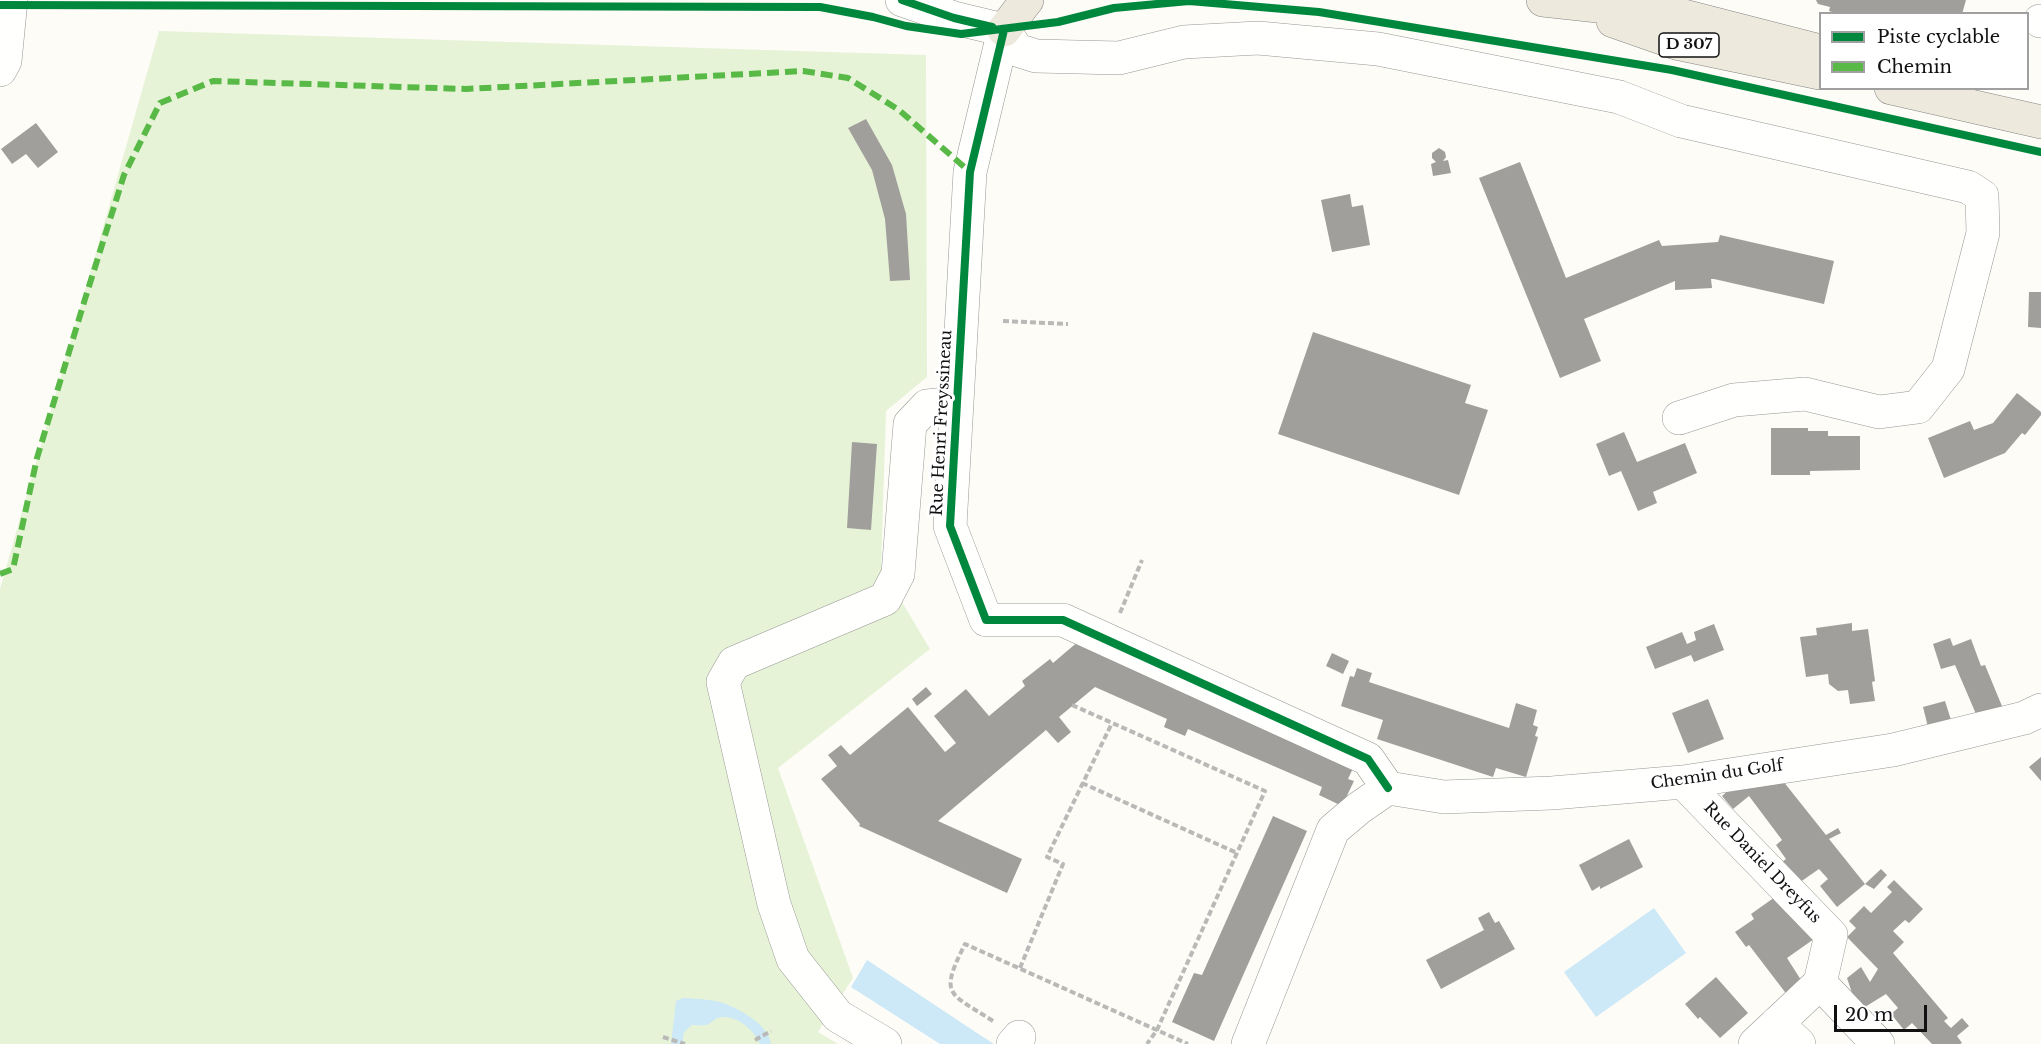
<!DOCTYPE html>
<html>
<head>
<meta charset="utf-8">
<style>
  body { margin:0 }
  #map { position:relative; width:2041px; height:1044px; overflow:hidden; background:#fdfcf7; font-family:"Libre Baskerville",serif }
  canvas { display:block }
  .legend { position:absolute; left:1819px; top:12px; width:210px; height:78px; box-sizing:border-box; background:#fff; border:2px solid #a0a0a0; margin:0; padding:8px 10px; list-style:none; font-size:18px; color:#111 }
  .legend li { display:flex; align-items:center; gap:12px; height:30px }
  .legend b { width:30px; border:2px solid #a0a0a0 }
  .scale { position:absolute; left:1834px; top:1005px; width:93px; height:27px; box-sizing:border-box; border:3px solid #111; border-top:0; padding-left:8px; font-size:18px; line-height:21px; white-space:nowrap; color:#111; -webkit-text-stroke:4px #fff; paint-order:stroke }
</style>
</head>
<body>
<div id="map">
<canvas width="2041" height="1044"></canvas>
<ul class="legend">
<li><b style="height:8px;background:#00873e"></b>Piste cyclable</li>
<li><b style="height:8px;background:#58b947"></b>Chemin</li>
</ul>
<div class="scale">20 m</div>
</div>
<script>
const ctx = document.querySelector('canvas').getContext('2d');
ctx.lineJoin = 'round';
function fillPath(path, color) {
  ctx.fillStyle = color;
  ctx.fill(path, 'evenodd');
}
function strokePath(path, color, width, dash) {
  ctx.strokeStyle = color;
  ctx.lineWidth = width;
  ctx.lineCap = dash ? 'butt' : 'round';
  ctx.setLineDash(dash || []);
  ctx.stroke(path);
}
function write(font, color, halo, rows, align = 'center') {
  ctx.font = font + ' "Libre Baskerville",serif';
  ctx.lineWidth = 6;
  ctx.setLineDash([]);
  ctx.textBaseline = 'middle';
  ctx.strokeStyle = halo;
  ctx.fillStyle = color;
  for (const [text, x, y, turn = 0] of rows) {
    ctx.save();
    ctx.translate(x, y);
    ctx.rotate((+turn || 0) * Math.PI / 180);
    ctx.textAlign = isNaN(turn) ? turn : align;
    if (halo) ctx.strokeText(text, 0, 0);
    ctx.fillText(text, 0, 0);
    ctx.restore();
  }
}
const green = new Path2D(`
  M159,31L926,55L927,377L886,411L881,567L930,649L778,768L853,978L818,1032L838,1044H0V589Z`);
const water = new Path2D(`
  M1654,908L1686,953L1596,1017L1564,972Z
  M867,960L977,1033L994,1044H940L851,987Z
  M683,998C696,999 713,999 726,1004C743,1011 768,1025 771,1044H760C754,1030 735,1013 718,1018C714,1019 711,1024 706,1025C702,1026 696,1025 692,1025L684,1032L682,1044H671L676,1001Z`);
const building = new Path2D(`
  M1816,0H1966L1962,14H1838L1829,11L1830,7L1818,4Z
  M866,119L892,165L906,214L910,280L890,281L885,219L872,170L848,128Z
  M36,123L58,152L38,168L26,154L12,164L1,149Z
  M1439,148L1445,152L1446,157L1443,161L1448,160L1451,173L1433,176L1431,164L1436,162L1432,158V153Z
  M1520,162L1566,278L1659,240L1662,246L1718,242L1720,235L1834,261L1824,304L1714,279H1711L1712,288L1675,290V281L1584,319L1601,361L1560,378L1479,178Z
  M1350,194L1352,207L1363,205L1370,245L1332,252L1321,200Z
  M2029,292H2041V328L2028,327Z
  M1313,332L1471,385L1465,403L1488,410L1459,495L1278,434Z
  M2017,393L2041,412V415L2025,435L2022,433L2005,453L1944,478L1928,438L1970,421L1974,430L1993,423Z
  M1771,428H1808V431H1828V436H1860V470L1810,471V475H1771Z
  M1624,432L1637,462L1685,443L1697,473L1653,492L1657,503L1638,511L1621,471L1609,476L1596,444Z
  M852,442L877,444L871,530L847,528Z
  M1852,623V631L1868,629L1875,681L1872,682L1875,701L1850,704L1848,690L1838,691L1829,684L1828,674L1806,677L1800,637L1817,635L1816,628Z
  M1714,624L1724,650L1694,662L1691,655L1655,669L1646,647L1682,632L1687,644L1696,640L1694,632Z
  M1950,638L1953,646L1971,639L1981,666L1985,665L2004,711L1979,721L1955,665L1941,669L1933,644Z
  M1080,640L1355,764L1348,779L1354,781L1342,806L1319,795L1322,787L1188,729L1185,736L1164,727L1167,719L1095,687L1059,717L1071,732L1058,743L1046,730L938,821L1022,859L1007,893L859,826L860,824L821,779L837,766L828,755L841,745L850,755L908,707L945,752L956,743L934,716L966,689L989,716L1025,686L1022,681L1050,659L1053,663Z
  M1332,653L1349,661L1343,674L1326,666Z
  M1357,668L1372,673L1369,682L1509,728L1516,703L1537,710L1533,725L1538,727L1535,736L1538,737L1526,777L1496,768L1493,777L1377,739L1383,720L1341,706L1350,676L1354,677Z
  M926,687L932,694L917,706L912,699Z
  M1708,699L1724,739L1688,753L1672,713Z
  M1945,701L1951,720L1928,727L1923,707Z
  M2041,757V781L2029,767Z
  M1779,776L1826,835L1838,828L1841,833L1829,839L1865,884L1837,907L1820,886L1828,879L1819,869L1793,887L1774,868L1786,859L1776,845L1782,840L1749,796L1733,809L1722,796L1730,789Z
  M1273,816L1307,831L1214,1041L1172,1022L1194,973L1202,975Z
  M1629,839L1643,867L1600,889V886L1592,891L1579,865Z
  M1881,869L1887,875L1874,889L1865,884Z
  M1894,880L1923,909L1909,923L1905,920L1893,931L1904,942L1893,953L1948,1018L1944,1021L1951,1028L1962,1018L1969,1026L1957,1036L1962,1043L1960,1044H1932L1912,1023L1904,1030L1891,1014L1898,1008L1886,994L1860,1010L1852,993L1847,978L1861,967L1870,982L1878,969L1847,937L1856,928L1849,921L1864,906L1871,913L1892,892L1887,887Z
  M1775,897L1814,939L1787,958L1801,980L1788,996L1749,945L1746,947L1735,932L1754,919L1751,914Z
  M1489,912L1495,923L1499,921L1515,949L1441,989L1426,960L1484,930L1478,918Z
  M1716,977L1748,1013L1720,1038L1700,1017L1698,1019L1685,1004Z`);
const path = new Path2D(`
  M1003,321L1068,324
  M1120,613L1142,560
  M1072,705L1265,791L1157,1030L1147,1044
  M1082,783L1237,853
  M1020,968L1063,864L1047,857L1112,723
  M993,1021C948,992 939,996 965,944L1188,1044
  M663,1037L685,1044
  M755,1040L771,1031`);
const minor = new Path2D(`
  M902,0L954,18L1004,30L1017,50L1036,56L1119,58L1184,42L1258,38L1378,49L1619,97L1681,121L1968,187L1982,196L1983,233L1948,369L1918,407L1879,412L1805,394L1734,400L1679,418
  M2040,21H2041
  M1004,30L970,172L950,526L986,620H1063L1368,759L1388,788
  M0,70L5,61L11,0
  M1683,782L1831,935L1820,983
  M1388,788L1444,797L1552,793L1683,782L1893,750L2024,718L2041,710
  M1777,1023L1799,1044
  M885,1044L838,1016L793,959L774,904L723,682L734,663L885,599L898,574L910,424L927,406L957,403
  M1013,1044L1019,1037
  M1248,1044L1333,830L1359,808L1388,788
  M1755,1044L1820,983L1878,1044`);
const major = new Path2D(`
  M1543,0L1680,15L1820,51
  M1613,21L1676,43L1820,73
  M1004,30L1027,0
  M1891,88L2041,122`);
const quiet = new Path2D(`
  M0,574L13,569L37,458L85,299L124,175L160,103L213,81L466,89L803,71L848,78L899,110L970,172`);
const cycleway = new Path2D(`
  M902,0L954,18L992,27
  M0,5L820,7L873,17L906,26L961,34L1058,22L1114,8L1189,1L1319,12L1672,70L2041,152
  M1004,30L970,172L950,526L986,620H1063L1368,759L1388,788`);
const shields = [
  [1689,45,60]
];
const shieldNames = [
  ["D 307",1689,45]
];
const streetNames = [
  ["Rue Henri Freyssineau",942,423,-87],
  ["Chemin du Golf",1717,775,-8],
  ["Rue Daniel Dreyfus",1762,863,46]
];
fillPath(green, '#e7f3d7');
fillPath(water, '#cde8f7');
fillPath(building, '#a19f9c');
strokePath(minor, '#979795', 34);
strokePath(major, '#858482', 34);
strokePath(path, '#b9b9b8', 4, [6, 3]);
strokePath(minor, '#fffffe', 33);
strokePath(major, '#ede9dc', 33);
strokePath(quiet, '#58b947', 6, [12, 6]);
strokePath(cycleway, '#00873e', 8);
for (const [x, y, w] of shields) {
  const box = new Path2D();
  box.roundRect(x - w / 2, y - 12, w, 24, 4.5);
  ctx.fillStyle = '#fff';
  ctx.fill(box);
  strokePath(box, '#111', 1.5);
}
write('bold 15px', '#111', null, shieldNames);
write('16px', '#111', '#fff', streetNames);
</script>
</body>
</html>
